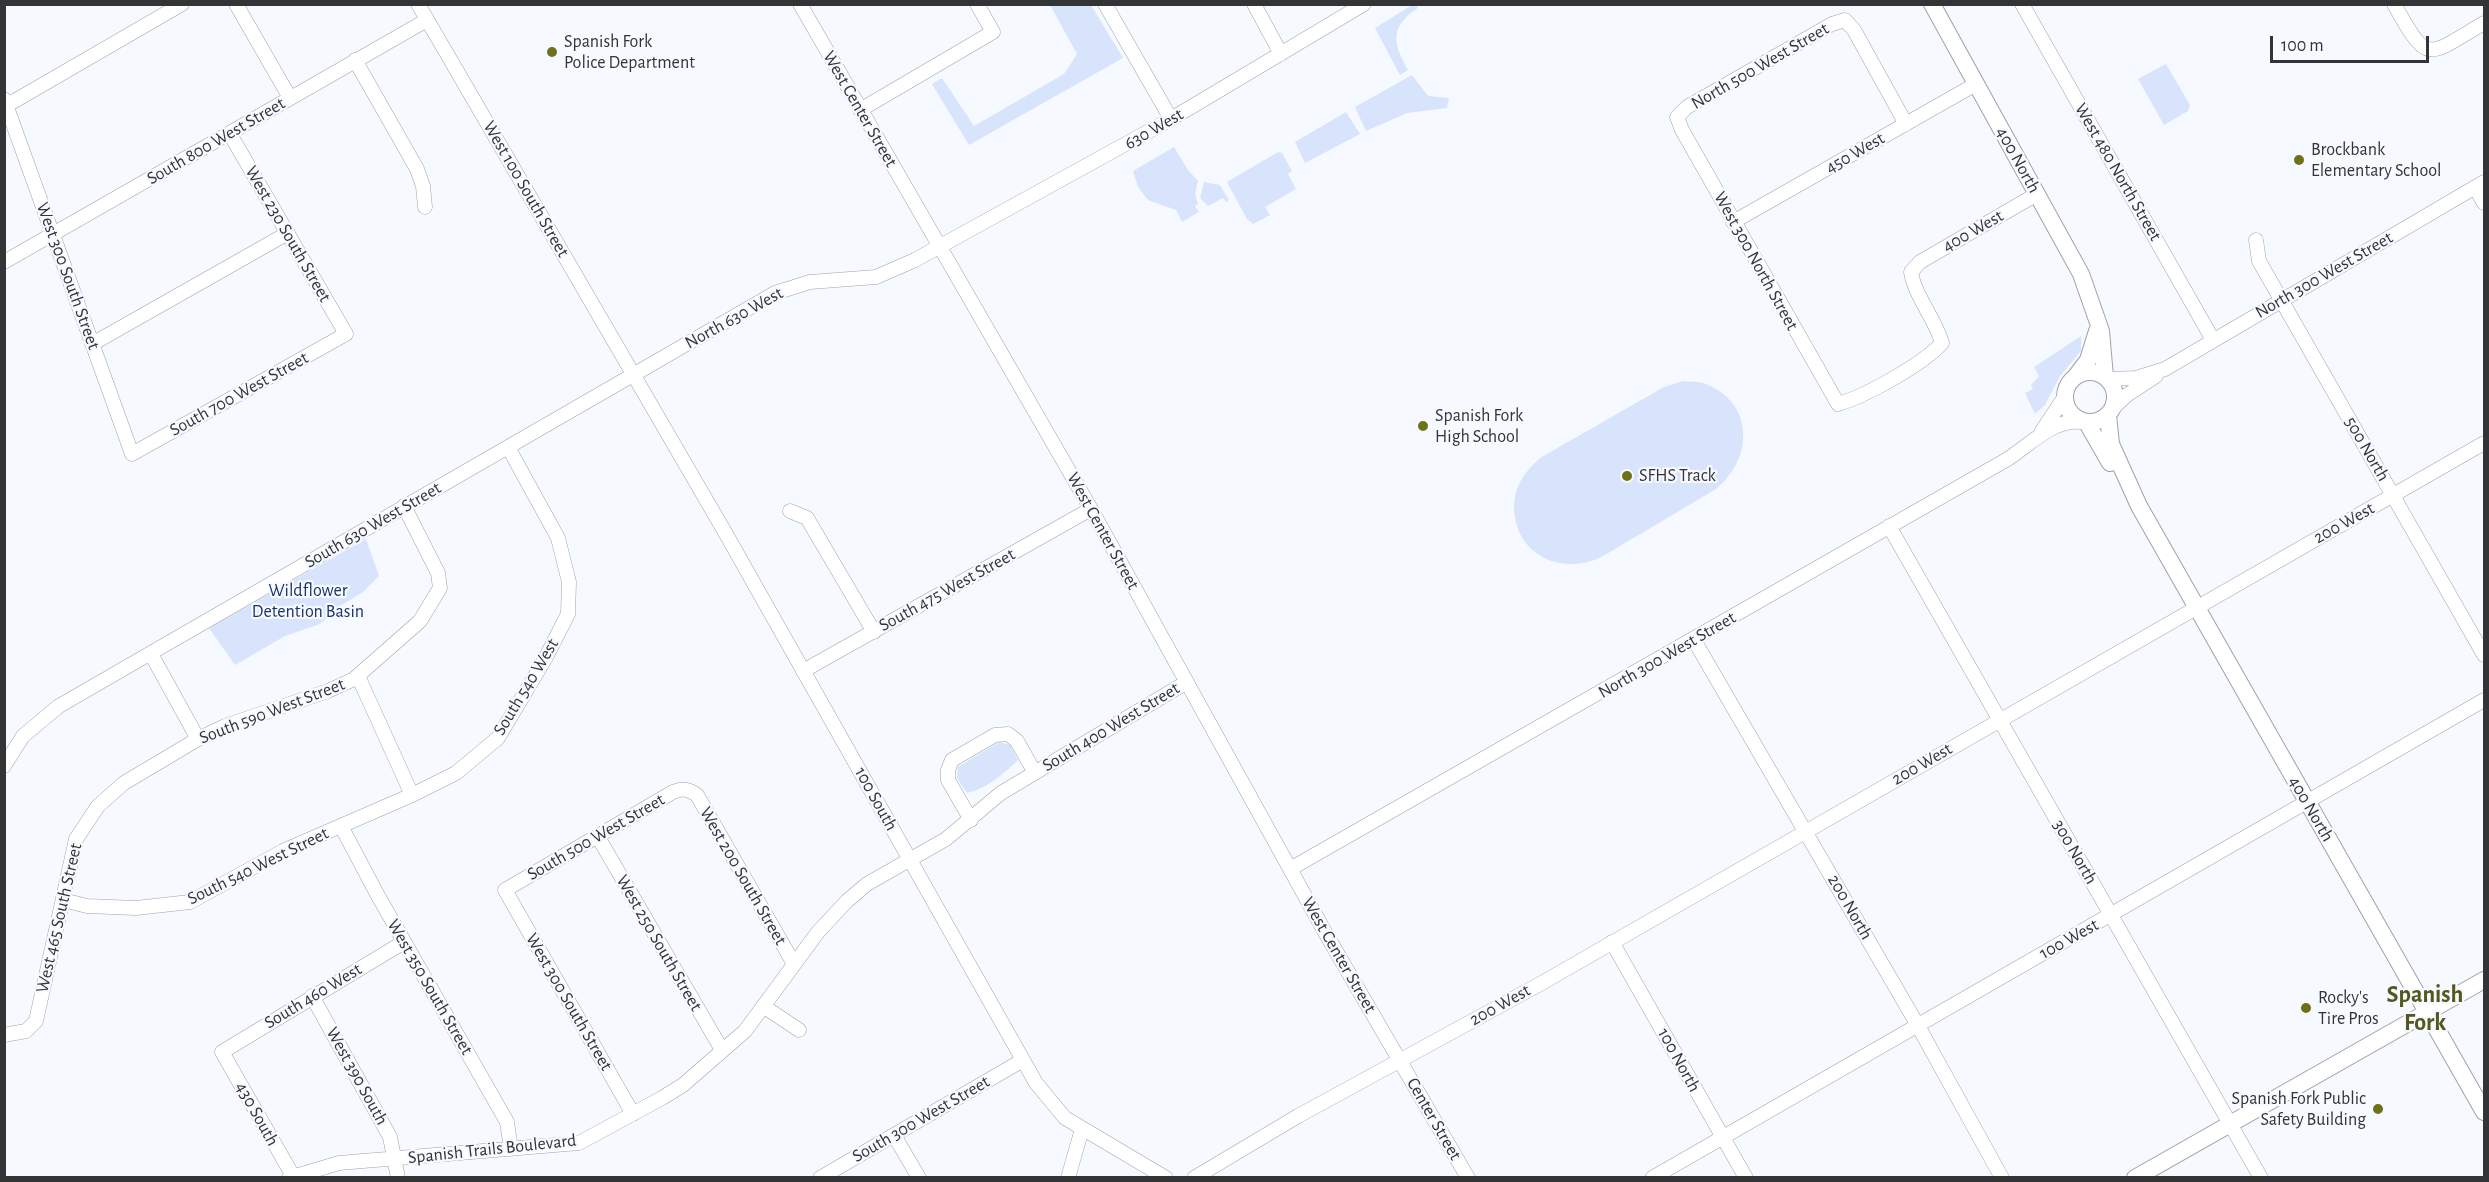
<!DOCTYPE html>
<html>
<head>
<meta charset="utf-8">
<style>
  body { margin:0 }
  #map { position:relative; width:2489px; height:1182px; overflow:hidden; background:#f6f9ff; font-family:"Alegreya Sans",sans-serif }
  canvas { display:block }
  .frame { position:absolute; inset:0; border:6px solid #333436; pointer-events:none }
  .scale { position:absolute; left:2270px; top:36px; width:159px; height:27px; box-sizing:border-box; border:3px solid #333436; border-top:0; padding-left:8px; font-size:18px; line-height:21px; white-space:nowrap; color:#333436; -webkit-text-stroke:4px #f6f9ff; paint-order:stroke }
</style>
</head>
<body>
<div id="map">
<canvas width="2489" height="1182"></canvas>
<div class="frame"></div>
<div class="scale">100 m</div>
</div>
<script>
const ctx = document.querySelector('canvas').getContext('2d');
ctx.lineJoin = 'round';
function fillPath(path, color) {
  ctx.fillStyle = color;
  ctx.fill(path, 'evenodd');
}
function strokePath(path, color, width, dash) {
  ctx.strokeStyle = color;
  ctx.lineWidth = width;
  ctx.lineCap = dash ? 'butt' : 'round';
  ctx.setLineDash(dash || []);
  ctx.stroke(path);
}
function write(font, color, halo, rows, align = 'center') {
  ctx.font = font + ' "Alegreya Sans",sans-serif';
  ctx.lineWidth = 4.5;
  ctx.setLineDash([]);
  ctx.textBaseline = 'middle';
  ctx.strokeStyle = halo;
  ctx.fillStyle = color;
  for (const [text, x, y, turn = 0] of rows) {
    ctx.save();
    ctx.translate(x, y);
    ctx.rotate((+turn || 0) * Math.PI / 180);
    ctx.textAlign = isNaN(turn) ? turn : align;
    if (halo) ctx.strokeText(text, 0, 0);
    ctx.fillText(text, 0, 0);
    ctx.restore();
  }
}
const green = new Path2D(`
  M1050,5H1091L1123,58L969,145L932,84L942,78L974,126L1064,74L1077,54Z
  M1412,5H1416L1418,8C1389,27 1393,43 1408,70L1400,75L1375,28Z
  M2166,64L2190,105L2188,111L2164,125L2138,79Z
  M1412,75L1428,96L1449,98L1447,108L1407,113L1366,131L1355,107Z
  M1346,112L1360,134L1305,163L1295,142Z
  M1174,147L1188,170L1198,181L1195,194L1198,204L1195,206L1199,212L1182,222L1176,210L1148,200L1138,187L1133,171Z
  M1278,152L1282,153L1292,171L1288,174L1296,189L1265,207L1270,215L1253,224L1247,219L1227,182Z
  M1204,182L1220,185L1229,200L1226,202L1223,198L1208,206L1200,198Z
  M2081,336V351L2060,376L2045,405L2035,414L2025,393L2033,389L2031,385L2039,376L2034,367Z
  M1683,381C1690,382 1699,381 1706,384C1755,404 1753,459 1716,489C1690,505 1663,520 1637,536C1624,543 1610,553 1597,559C1561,573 1522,557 1515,518C1511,492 1521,475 1540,458L1664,387Z
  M366,539L379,576L363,592L340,606L320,624L285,636L235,665L209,628Z
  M999,742L1010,745L1018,760C1005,773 986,789 967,793L957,778L958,767Z`);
const minor = new Path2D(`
  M236,4L290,98
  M418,4L726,534L1036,1083L1065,1118L1166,1178
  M800,4L1091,509L1326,934L1468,1178
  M1105,4L1171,119
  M1254,4L1281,54
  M2022,4L2213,340
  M2394,4C2429,67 2427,56 2484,23
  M355,60L417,169L423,186L425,207
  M4,99L132,454L346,334L230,134
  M4,107L182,4
  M860,110L993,32L977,4
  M1906,124L1854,30L1845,20L1832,24L1687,107L1677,117L1682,130L1838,404C1866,396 1923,364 1942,343C1935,318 1915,297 1911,272L1920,262L2037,194
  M2475,187L2484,203
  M1733,222L1976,84
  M2256,240L2259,261L2484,655
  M4,262L427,20
  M92,344L288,233
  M2108,379L2136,378L2165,369L2484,182
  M2112,409L2127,395L2156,376
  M2042,431L2064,398
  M790,511L807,518L874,632
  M1889,526L2261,1178
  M1694,640L1917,1024L2002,1178
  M151,654L198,739
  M803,671L1091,509
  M358,676L412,795
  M4,766L23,736L59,706L775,293L810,282L876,277L915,260L1171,119L1364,4
  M971,820L948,780V770L952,760L995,735L1008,734L1017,741L1035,773
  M341,826L377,894L507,1122L511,1149
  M598,837L722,1050
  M1290,869L2006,460C2029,446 2053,418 2082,422
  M63,900L87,906L136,908L190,902L283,851L412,795L456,773L498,738L545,659L568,614L569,582L558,538L508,447
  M1612,942L1746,1178
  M312,996L390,1137L398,1178
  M763,1006L799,1030
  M4,1035L26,1031L36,1021L76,839L98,806L124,783L198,739L225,726L328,691L354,679L420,621L440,588L438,573L404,506
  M633,1114L505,890L673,792C683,788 688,789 697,795L794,964
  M894,1135L919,1178
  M293,1176L222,1052L404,942
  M289,1178L339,1163L579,1143L662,1098L683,1085L745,1031L818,932L847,901L867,884L946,839L1001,793L1187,682
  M820,1178L1023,1060
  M1068,1178L1082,1129
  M1194,1178L1298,1116L1540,984L2484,443
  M1652,1178L2484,700`);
const major = new Path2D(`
  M1932,4L2081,274L2101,331L2105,377
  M2065 397a25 25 0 1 1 50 0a25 25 0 1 1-50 0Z
  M2076,376L2088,360L2097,331
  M2108,415L2111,444L2139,506L2484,1112
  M2087,423L2110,463
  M2135,1178L2484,980`);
const markers = [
  [552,52,6,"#6e7117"],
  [2299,160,6,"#6e7117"],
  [1423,426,6,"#6e7117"],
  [1627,476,6,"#6e7117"],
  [2306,1008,6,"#6e7117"],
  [2378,1109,6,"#6e7117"]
];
const poiNames = [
  ["Spanish Fork",564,42],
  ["Police Department",564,63],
  ["Brockbank",2311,150],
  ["Elementary School",2311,171],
  ["Spanish Fork",1435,416],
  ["High School",1435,437],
  ["SFHS Track",1639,476],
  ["Rocky's",2318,998],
  ["Tire Pros",2318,1019],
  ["Spanish Fork Public",2366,1099,"right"],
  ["Safety Building",2366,1120,"right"]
];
const streetNames = [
  ["North 500 West Street",1760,66,-30],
  ["West Center Street",860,109,60],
  ["630 West",1154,129,-30],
  ["South 800 West Street",216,141,-30],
  ["450 West",1855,153,-30],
  ["400 North",2018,160,61],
  ["West 480 North Street",2118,172,60],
  ["West 100 South Street",526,189,60],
  ["400 West",1973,231,-30],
  ["West 230 South Street",288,234,60],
  ["West 300 North Street",1756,261,61],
  ["North 300 West Street",2324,275,-30],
  ["West 300 South Street",68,276,70],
  ["North 630 West",734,318,-29],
  ["South 700 West Street",239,394,-29],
  ["500 North",2367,449,60],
  ["200 West",2344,523,-29],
  ["South 630 West Street",373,525,-30],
  ["West Center Street",1103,531,61],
  ["South 475 West Street",947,590,-29],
  ["North 300 West Street",1667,655,-30],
  ["South 540 West",526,687,-59],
  ["South 590 West Street",272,711,-21],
  ["South 400 West Street",1111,727,-31],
  ["200 West",1922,764,-30],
  ["100 South",876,799,61],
  ["400 North",2311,809,60],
  ["South 500 West Street",596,837,-30],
  ["300 North",2075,852,60],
  ["South 540 West Street",258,866,-26],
  ["West 200 South Street",743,876,60],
  ["200 North",1850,907,60],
  ["West 465 South Street",59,918,-77],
  ["100 West",2069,939,-29],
  ["West 250 South Street",659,943,60],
  ["West Center Street",1339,955,60],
  ["West 350 South Street",430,987,60],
  ["South 460 West",313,996,-31],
  ["West 300 South Street",569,1002,60],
  ["200 West",1500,1005,-29],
  ["100 North",1679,1060,61],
  ["West 390 South",357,1076,61],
  ["430 South",257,1114,61],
  ["South 300 West Street",921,1119,-30],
  ["Center Street",1434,1119,60],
  ["Spanish Trails Boulevard",492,1149,-6]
];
const parkNames = [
  ["Wildflower",308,591],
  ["Detention Basin",308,612]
];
const districtNames = [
  ["Spanish",2425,995],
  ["Fork",2425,1023]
];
fillPath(green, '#d7e4fb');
strokePath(minor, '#9fa2a7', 15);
strokePath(major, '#9fa2a7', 18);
strokePath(minor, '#fff', 14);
strokePath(major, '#fff', 16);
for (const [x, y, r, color] of markers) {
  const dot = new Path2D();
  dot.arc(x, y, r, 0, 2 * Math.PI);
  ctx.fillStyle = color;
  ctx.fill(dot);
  strokePath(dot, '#f6f9ff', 2);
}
write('18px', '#333436', '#f6f9ff', poiNames, 'left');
write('18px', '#333436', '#f6f9ff', streetNames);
write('18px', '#1c3563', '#f6f9ff', parkNames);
write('bold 24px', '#55581d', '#f6f9ff', districtNames);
</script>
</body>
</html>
